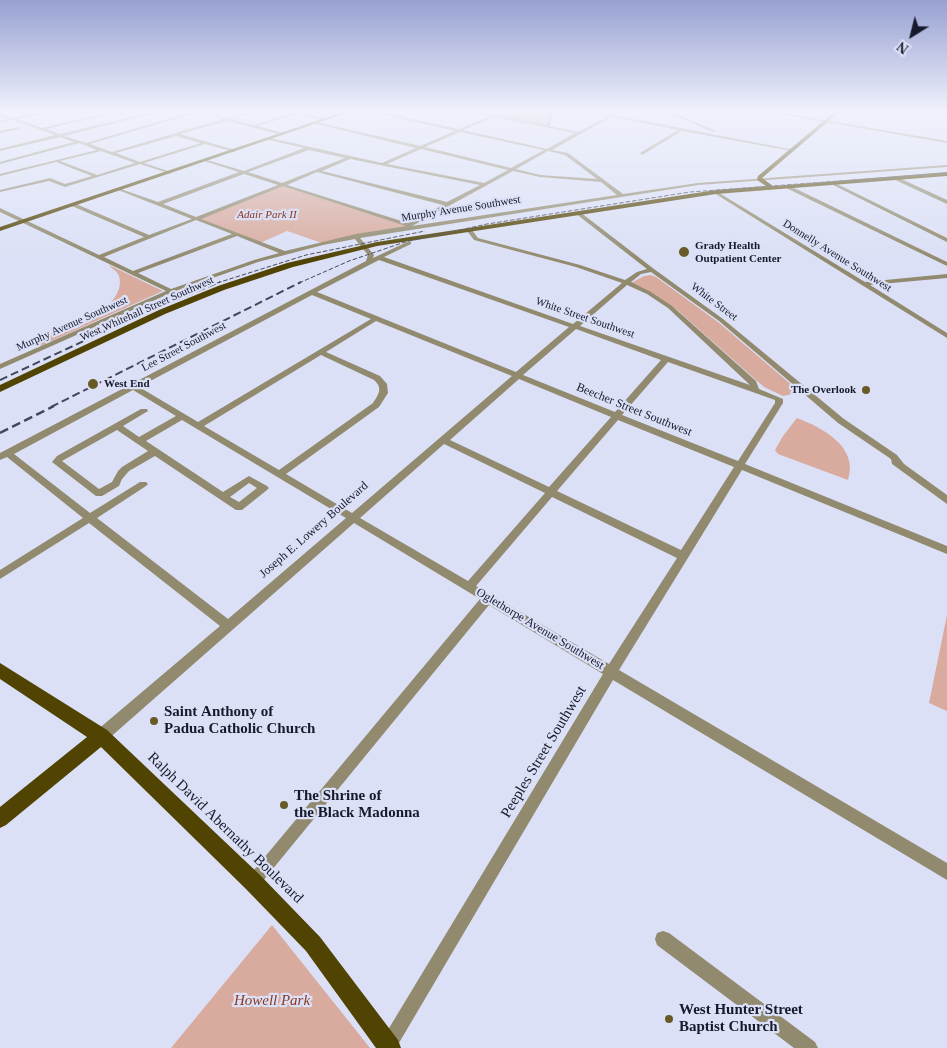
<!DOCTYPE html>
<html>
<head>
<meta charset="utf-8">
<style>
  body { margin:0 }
  #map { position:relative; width:947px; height:1048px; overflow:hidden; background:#dbe0f6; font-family:"Times New Roman",serif }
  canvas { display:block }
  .north { position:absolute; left:887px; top:10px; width:50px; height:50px; -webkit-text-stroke:4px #dbe0f6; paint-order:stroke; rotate:216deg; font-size:14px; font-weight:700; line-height:20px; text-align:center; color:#171a2d }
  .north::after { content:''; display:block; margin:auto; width:18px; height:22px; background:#171a2d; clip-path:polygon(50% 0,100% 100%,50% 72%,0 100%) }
</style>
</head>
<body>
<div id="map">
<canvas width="947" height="1048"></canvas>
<div class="north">N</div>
</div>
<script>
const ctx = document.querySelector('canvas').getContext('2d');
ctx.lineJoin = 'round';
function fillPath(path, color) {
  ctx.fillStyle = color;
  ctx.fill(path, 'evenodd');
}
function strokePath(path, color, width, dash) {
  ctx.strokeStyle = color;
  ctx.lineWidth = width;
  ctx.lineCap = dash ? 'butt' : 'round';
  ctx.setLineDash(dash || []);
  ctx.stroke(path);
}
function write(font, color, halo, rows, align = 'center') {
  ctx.font = font + ' "Times New Roman",serif';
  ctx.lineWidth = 4.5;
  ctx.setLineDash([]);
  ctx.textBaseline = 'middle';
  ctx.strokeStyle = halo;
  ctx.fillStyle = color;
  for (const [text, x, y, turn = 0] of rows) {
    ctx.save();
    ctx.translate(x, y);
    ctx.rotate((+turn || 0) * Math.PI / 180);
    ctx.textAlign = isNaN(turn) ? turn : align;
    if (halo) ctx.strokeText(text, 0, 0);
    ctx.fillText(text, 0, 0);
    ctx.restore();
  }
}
const green = new Path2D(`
  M503,113H550L545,125L500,116Z
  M282,185L408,225L407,228L322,243L287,231L260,243L197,218Z
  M109,265L163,291L38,347L31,345C41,343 45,337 54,332C61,329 70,331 77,328C94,320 126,297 119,276C117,271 111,268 109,265Z
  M651,275L656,277L718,322L800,392L783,396L764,387L677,310L653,294L631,283L644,276Z
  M797,418C823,428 859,447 848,480L778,454L775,450L783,436Z
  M947,615V711L929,703Z
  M272,925L370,1048H171Z`);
const minor = new Path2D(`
  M35,113H43L17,119L42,128L106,113H114L46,129L60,134L148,113H155L64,136L86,143L188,113H195L90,144L112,152L223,119L201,113C210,113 218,117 226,118C234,118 242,113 251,113L231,119L254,125L292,113H305L327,120L325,121L298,114L258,126L283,133L282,135L227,121L180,134L235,150V152L205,144L144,163L171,172V174L140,164L65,187L49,181L0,192V190L50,178L65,184L92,176L56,162L0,176V174L97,150L79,143L0,164V162L74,142L60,137L0,151V149L55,135L12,120L0,123V121L8,119L0,116V114L13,118ZM176,136L201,143L140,162L116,153ZM101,151L135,163L97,175L60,161Z
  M376,113H384L459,129L490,116L478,113L493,115L502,113L498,115L546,125L550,113H554L549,126L578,132L613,113H618L614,115L794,150L792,151L682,131L642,155L640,153L678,130L611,117L552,150L568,153L623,194L698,183L947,165V167L698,185L360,238L374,255L373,258L407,242H411V244L384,257L573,324L622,283L576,267L474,240L467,231L472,230L478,238L580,265L625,280L637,272L647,269L575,213L580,212L654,269L723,319L844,419L897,455L904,464L947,495V504L892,464L891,459L838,423L719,321L651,272L641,274L631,282L651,292L672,306L756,381L759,389L783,399V403L745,464L947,546V554L742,470L619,670L947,863V880L613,680L396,1048H377L603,674L489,605L258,887L253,890L248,887L245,882L248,877L480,599L354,523L106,741L101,743L96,741L94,736L96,731L220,626L89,523L0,579V570L83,518L7,457L0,460V453L366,261L368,255L355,239L323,245L258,262L173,292L0,369V364L166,291L0,212V208L99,255L144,237L72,206V204H76L149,235L192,219L118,190V188L158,202L239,172L204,161V159L244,171L304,148L269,140L270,138L382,163L416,148L316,124L317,122L420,146L455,131ZM494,117L575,133L547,149L463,130ZM460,132L544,150L511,168L425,147ZM421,149L508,170L484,183L387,164ZM309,150L345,158L282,183L248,172ZM548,151L565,155L597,179L540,175L516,169ZM350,159L480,185L447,202L322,171ZM513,171L540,177L601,182L617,195L412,226ZM317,172L443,205L408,223L287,185ZM244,174L278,185L196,217L163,204ZM283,186L406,226H407L356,234L285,251L201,219ZM196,220L232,234L133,271L104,257ZM237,236L279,253L254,260L171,289L138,273ZM379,260L569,327L516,372L317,292ZM627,285L647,294L668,308L750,385L580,326ZM312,295L371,319L198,422L139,387ZM376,321L512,376L352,513L286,474L379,407L388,393L387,384L380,376L326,352ZM576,329L661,360L615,412L523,375ZM321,355L374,380C383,388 379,394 373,403L279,470L204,426ZM668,362L775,400V403L738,461L622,415ZM519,379L611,417L549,487L450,440ZM133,390L176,416L139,437L123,426L148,411L147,409H141L57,456L52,462L96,496H102L119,486L122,479L129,471L155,456L236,510H242L267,490L269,488L267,486L249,476L223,492L146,441L182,420L346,518L228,619L97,518L146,486L148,484L146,482H140L90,513L14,454ZM618,420L734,467L681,550L557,491ZM117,430L148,451L122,467L118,471L112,482L99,489L62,461ZM444,444L545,493L468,581L360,518ZM249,483L257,488L239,502L230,497ZM552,497L677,558L609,664L476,586Z
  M668,113H674L716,131L713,132Z
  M773,113H783L947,141V143Z
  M19,127L20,129L0,133V131Z
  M893,177H897L947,200V204L893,179Z
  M833,182L947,238V242L831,184Z
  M784,185H788L947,262V266L784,187Z
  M716,191L865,282L947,274V278L870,285L947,333V338L714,193Z
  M663,931L669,933L815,1042L818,1048H794L657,945L655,939L657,933Z`);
const major = new Path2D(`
  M340,113H347L0,231V227Z
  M833,113H838L762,178L773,186L947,172V176L716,194L377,246L293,267L224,290L165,314L0,392V385L159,310L218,286L287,263L377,242L716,190L766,186L757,180L758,176Z
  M0,663L107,730L260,875L320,937L398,1040L401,1048H376L306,951L246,889L101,747L6,825L0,828V807L87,737L0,679Z`);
const railFar2 = new Path2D(`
  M217,283L306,255L425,231
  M299,283L349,261L405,242L487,224L690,192L947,173`);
const railFar1 = new Path2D(`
  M0,380L146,312L220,282
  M51,407L301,282`);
const rail = new Path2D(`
  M0,433L54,406`);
const markers = [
  [684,252,6,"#675a27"],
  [93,384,6,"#675a27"],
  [866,390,5,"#675a27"],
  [154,721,5,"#675a27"],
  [284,805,5,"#675a27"],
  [669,1019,5,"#675a27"]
];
const farStreetnames = [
  ["Murphy Avenue Southwest",461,209,-9],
  ["Donnelly Avenue Southwest",837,256,32],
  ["White Street",714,302,37],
  ["West Whitehall Street Southwest",147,309,-24],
  ["White Street Southwest",585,318,19],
  ["Murphy Avenue Southwest",72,324,-24],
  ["Lee Street Southwest",184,347,-28]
];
const farParknames = [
  ["Adair Park II",267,215]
];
const farPoinames = [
  ["Grady Health",695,246],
  ["Outpatient Center",695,259],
  ["West End",104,384],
  ["The Overlook",856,390,"right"]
];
const streetNames = [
  ["Beecher Street Southwest",634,410,22],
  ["Joseph E. Lowery Boulevard",314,530,-41],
  ["Oglethorpe Avenue Southwest",540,629,31]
];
const nearPoinames = [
  ["Saint Anthony of",164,712],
  ["Padua Catholic Church",164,729],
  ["The Shrine of",294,796],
  ["the Black Madonna",294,813],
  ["West Hunter Street",679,1010],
  ["Baptist Church",679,1027]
];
const nearStreetnames = [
  ["Peeples Street Southwest",544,752,-59],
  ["Ralph David Abernathy Boulevard",225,828,44]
];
const nearParknames = [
  ["Howell Park",272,1001]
];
fillPath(green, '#d8ab9e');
fillPath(minor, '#918a6e');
fillPath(major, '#514302');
strokePath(railFar2, '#44475b', 1, [4.5, 2]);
strokePath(railFar1, '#44475b', 2, [8, 4]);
strokePath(rail, '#44475b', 2.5, [9, 4.5]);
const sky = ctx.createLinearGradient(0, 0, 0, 260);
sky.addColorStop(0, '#97a1d2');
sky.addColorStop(0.43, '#eff1fb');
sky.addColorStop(1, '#eff1fb00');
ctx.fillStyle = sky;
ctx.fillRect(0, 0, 947, 260);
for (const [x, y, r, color] of markers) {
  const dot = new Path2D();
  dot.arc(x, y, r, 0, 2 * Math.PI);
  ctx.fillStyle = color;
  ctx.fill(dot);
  strokePath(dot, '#dbe0f6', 2);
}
write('11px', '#171a2d', '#dbe0f6', farStreetnames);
write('italic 11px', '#8b361f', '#dbe0f6', farParknames);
write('bold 11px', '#171a2d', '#dbe0f6', farPoinames, 'left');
write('12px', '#171a2d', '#dbe0f6', streetNames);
write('bold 15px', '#171a2d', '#dbe0f6', nearPoinames, 'left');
write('15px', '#171a2d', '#dbe0f6', nearStreetnames);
write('italic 15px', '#8b361f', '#dbe0f6', nearParknames);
</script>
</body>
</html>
